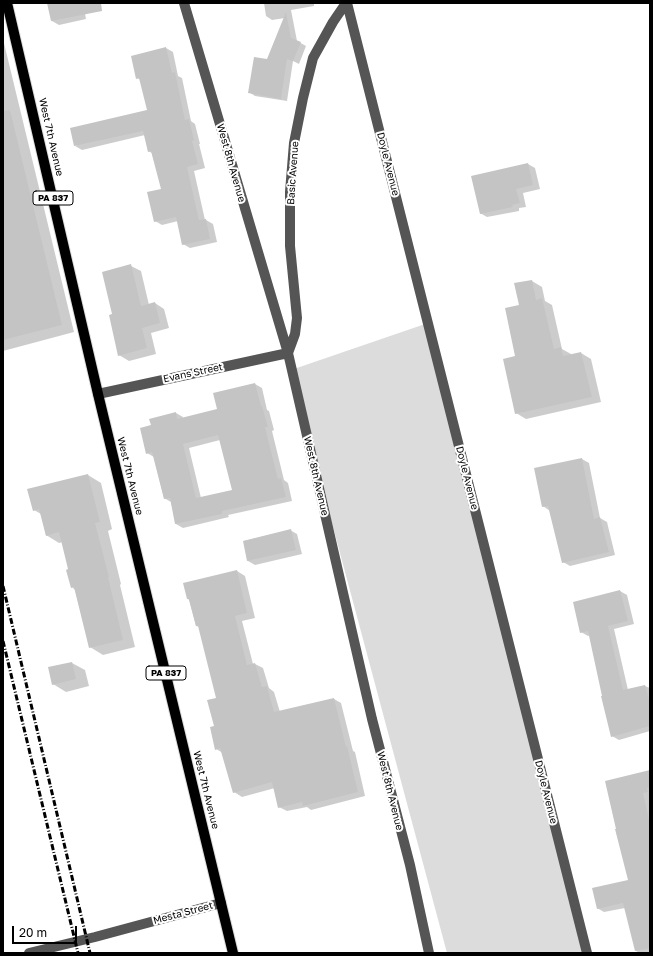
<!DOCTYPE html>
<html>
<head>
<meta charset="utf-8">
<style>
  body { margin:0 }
  #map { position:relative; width:653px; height:956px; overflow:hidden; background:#fff; font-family:"Golos Text",sans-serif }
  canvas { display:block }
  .frame { position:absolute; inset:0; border:4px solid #000; pointer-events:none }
  .scale { position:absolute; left:12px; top:926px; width:65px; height:18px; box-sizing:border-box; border:2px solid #000; border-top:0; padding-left:5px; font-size:12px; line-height:14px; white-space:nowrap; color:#000; -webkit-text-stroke:3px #fff; paint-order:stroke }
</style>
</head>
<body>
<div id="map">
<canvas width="653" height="956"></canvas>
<div class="frame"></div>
<div class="scale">20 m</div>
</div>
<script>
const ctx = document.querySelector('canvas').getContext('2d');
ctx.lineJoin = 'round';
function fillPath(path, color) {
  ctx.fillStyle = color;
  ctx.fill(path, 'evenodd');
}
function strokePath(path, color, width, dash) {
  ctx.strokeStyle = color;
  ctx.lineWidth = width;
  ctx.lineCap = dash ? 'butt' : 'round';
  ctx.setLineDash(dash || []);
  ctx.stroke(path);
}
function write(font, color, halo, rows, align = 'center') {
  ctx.font = font + ' "Golos Text",sans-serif';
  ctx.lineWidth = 4;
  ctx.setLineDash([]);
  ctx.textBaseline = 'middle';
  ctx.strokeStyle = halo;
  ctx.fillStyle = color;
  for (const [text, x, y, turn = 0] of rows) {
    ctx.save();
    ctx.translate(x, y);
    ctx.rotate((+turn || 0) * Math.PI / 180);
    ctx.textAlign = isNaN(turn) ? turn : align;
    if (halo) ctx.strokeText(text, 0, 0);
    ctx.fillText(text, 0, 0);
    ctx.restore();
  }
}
const green = new Path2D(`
  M428,323L588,953H447L291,370Z`);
const shadow = new Path2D(`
  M48,3H83L86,19L59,25L52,21Z
  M264,3H314V6L291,10L297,41L306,46L299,64L293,61L287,101L255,96L249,92L268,60L285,18L272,20L266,16Z
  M3,39L74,332L3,351Z
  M166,48L173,52L178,76L182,78L191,121L195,124L200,144H199L205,168L194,171L205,220H206L213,224L217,242L190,248L183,244L178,221L162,225L155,221L162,189L152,153L148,151L145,135L82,150L75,146L148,111L141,80L137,78Z
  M528,164L535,168L540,189L523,193L526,207L519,208V211L487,217L480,213Z
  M131,266L141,271L149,305L155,303L164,309L169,328L151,333L156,354L129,361L119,355L114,314Z
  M532,281L542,287L545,301L552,305L562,349L571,354V355L581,353L591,359L601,402L526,419L516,413L517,357L520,305Z
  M255,384L262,388L267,410L269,411L274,430L272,431L284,480L288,483L292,501L228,515L229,517L183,528L176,524L171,502L164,498L154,457L147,453L152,425L176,413L183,417V418L219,410L215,394ZM220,440L233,491L201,498L189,448Z
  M582,459L589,463L600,518L607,522L615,555L570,566L563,562L550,511L543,506Z
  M88,475L101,483L112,529L108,531L121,584L120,585L135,647L103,655L90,647L75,590L72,587L70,569L63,542L59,543L46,535L41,514L34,510Z
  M290,530L297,534L302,554L255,565L248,561L244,541Z
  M237,571L245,576L255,618L242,621L253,664H255L263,668L269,688L274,692L280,712L334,699L341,703L353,751L355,752L365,796L311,810L307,807L287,811L279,807L275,788L242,797L234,792L223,753L216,749L215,726L217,699L200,627L196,626L189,600L188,599Z
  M620,591L627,595L634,624L614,629L628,690L645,686L650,688V731L619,740L612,736L590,635L588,636L581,632Z
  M72,663L85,670L89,686L66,692L53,684Z
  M650,771V796H649L650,801V953H640L636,951L625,908L604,912L597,908L629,881L616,830Z`);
const building = new Path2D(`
  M47,3H101L102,11L51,21Z
  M286,12L291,38L301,42L293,61L287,59L281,99L248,93L254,57L267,59Z
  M166,47L172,73L175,72L185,120L189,119L194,140L192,141L198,164L187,167L199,220L206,219L210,239L182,245L176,217L154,222L147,192L161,189L151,151L148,152L143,131L74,146L70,128L147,110L139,78L136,79L131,56Z
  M10,110L62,325L3,340V111Z
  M528,163L533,185L516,189L520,203L512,205L513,207L480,214L471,176Z
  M131,264L141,306L155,302L160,323L142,328L147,348L118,356L109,315L112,314L102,272Z
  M532,280L536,300L542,298L554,349L561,347L563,356L581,352L592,397L515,414L503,359L515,356L505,308L519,305L514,283Z
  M255,383L261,406H262L268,427H265L278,479L281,478L286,497L222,511V514L175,524L170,498L164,499L152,452L146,454L140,428L151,425L149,419L176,412L177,419L217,409L213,393ZM218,435L232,490L196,498L183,444Z
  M582,458L594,519L600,517L609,552L562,563L548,506L542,507L534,468Z
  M88,474L100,522L95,523L109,577H108L123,640L89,648L74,587L71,588L66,570L68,569L59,532L46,536L39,509L33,511L27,489Z
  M291,529L296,550L247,561L243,541Z
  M237,570L247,613L235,616L247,665L255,663L262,687L267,686L274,712L334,698L346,747L347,746L358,792L303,806L302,802L278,808L272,782L233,793L220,748L215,750L210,727L214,726L207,700L216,698L198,626H196L189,599H187L183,583Z
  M620,590L628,621L608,626L623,690L645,685L650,703V726L611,737L601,696H602L588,631L580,633L573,602Z
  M72,662L76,679L52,685L48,667Z
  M650,770V787L647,788L648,792L643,793L650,824V948L635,951L623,903L597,909L592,888L628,880L615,829H616L605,781Z`);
const minor = new Path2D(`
  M184,3L288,353L372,719L410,865L429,953
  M347,3L587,953
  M98,394L288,353L295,334L297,318L290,246V192L294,143L303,98L313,58L333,22L346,3
  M29,953L95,937L221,903`);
const major = new Path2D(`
  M7,3L98,394L233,953`);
const rail = new Path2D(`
  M3,586L90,953
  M3,641L78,953`);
const shields = [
  [53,198,40],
  [166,673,40]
];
const shieldNames = [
  ["PA 837",53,198],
  ["PA 837",166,673]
];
const streetNames = [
  ["West 7th Avenue",51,137,77],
  ["West 8th Avenue",231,163,74],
  ["Doyle Avenue",388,164,76],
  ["Basic Avenue",293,173,-86],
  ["Evans Street",193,373,-12],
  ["West 7th Avenue",130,476,76],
  ["West 8th Avenue",316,476,77],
  ["Doyle Avenue",467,478,76],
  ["West 7th Avenue",206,790,76],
  ["West 8th Avenue",390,791,76],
  ["Doyle Avenue",546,792,76],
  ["Mesta Street",183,913,-15]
];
fillPath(green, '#dcdcdc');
fillPath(shadow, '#0003');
fillPath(building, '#c4c4c4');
strokePath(major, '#dbdbdb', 12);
strokePath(minor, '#555', 10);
strokePath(major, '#000', 10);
strokePath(rail, '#000', 3, [6, 2, 1, 2]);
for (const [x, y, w] of shields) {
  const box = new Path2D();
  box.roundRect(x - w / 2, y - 7, w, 14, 3);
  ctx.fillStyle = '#fff';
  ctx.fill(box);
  strokePath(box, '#000', 1);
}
write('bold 9px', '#000', null, shieldNames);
write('10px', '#000', '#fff', streetNames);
</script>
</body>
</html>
